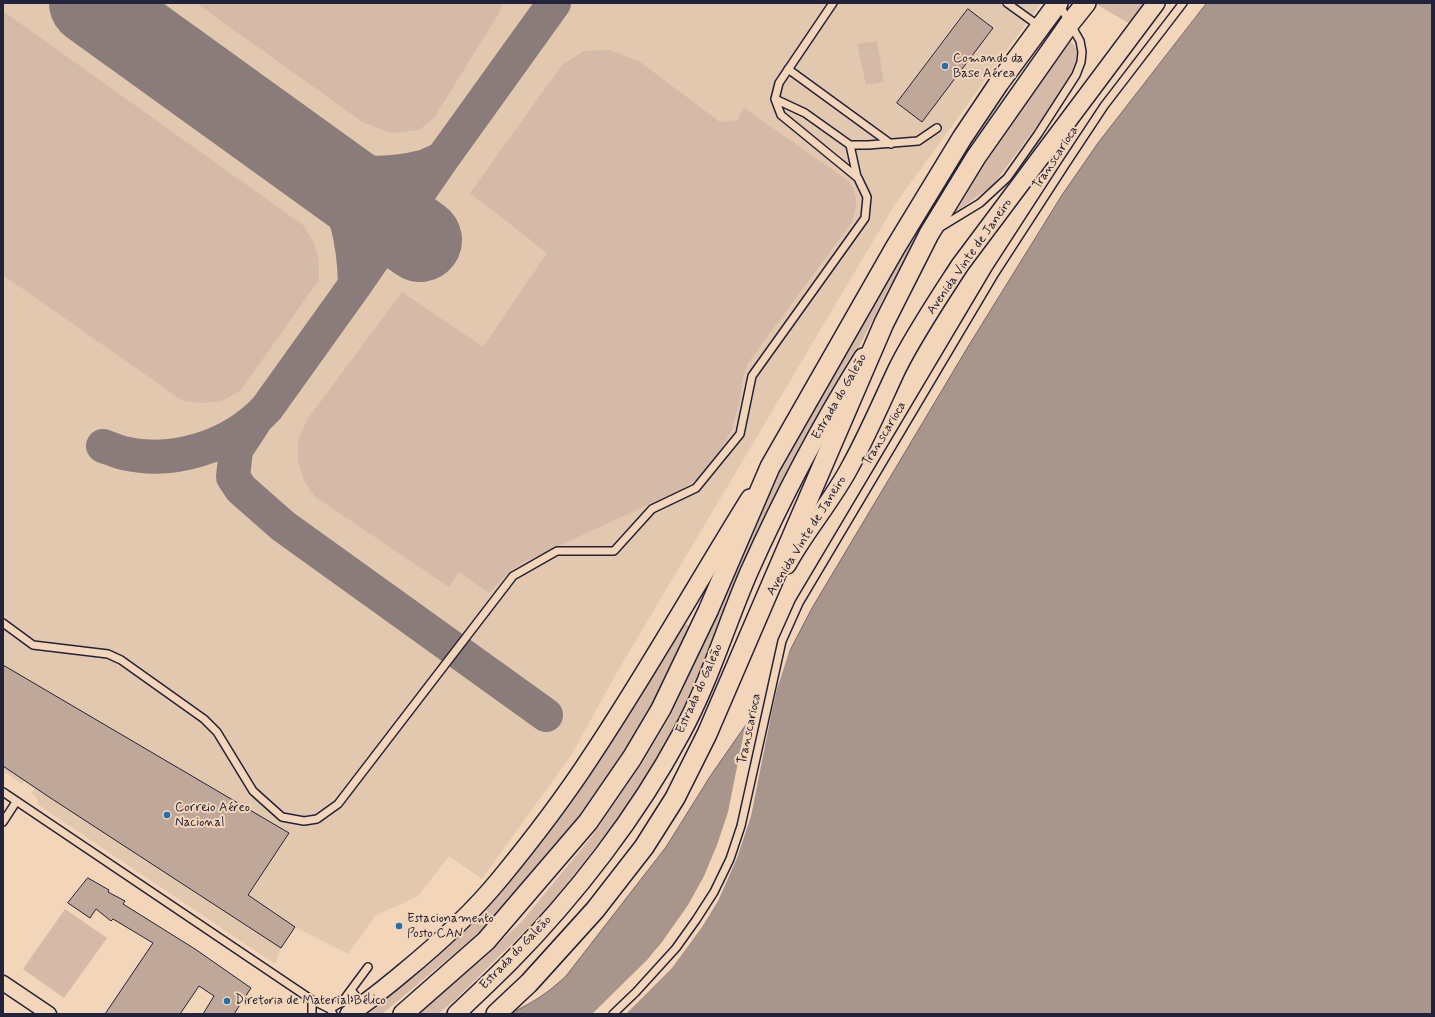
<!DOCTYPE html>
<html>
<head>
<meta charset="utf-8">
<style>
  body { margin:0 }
  #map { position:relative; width:1435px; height:1017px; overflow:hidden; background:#f3d5b9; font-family:Mynerve,sans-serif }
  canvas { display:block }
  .frame { position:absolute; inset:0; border:4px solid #22223b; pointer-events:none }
</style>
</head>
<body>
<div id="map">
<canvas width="1435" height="1017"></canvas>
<div class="frame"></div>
</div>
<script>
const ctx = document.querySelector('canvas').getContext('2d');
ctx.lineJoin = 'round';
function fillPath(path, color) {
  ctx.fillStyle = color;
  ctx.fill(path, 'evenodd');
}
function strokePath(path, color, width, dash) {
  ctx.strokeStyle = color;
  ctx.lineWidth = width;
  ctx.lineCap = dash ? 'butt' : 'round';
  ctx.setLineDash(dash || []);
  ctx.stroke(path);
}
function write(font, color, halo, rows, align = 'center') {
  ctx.font = font + ' Mynerve,sans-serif';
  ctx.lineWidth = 4;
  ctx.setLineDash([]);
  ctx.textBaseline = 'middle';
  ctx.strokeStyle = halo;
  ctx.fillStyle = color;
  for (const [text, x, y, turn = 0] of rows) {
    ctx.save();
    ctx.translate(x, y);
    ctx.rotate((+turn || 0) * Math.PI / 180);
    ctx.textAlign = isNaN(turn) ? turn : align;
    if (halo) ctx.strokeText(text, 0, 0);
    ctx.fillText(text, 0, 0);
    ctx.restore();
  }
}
const built = new Path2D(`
  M3,3H1041L894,206L616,674L572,754L482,879L449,856L418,896L375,916L348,954L295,927L281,948L275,964L37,804V798L31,793L35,788L24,781L22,784L3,771Z`);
const green = new Path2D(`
  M196,3H503L499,13L434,118L419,130L392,133L364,123Z
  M1094,3H1145L1132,25Z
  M3,11L303,225C317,247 320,253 319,280L240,391L222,401L203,403L183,401L3,275Z
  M1069,39L1077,50L1076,61L1071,74L1044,116L994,184L956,212L985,164Z
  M877,41L884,82L866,85L857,44Z
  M1043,45L1046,47L921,230L884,297L856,353L749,556L726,607L681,714L653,766L620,816L546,910L457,998L438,1014H417L490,952L522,921L593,835L643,762L670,717L704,644L745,538L779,466L924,218L955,167L987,120Z
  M610,50L640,62L720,122L737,120L744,108L850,182C858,198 858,205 852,222L748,363L743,378L740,400L731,432L716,457L698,478L680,490L522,563L509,572L489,593L459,572L449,587L314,496L304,481L298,461V440L307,420L402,292L483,347L547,253L470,193L562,65L584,51Z
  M682,622L689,626L640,729L595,799L486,927L382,1014H369L453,941L539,841Z
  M65,909L107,938L64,998L23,969Z`);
const water = new Path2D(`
  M1207,3H1432V1014H509C532,1003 547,994 566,976L666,847L711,775L768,693L812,608L969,345L1062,195L1098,143Z`);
const pier = new Path2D(`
  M788,649H790L777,689L772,711L751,816L737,858L718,901L702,927L672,968L626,1014H592L647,960L662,942L688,905L704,876L717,845L728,812L746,722L766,692Z`);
const taxiway = new Path2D(`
  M291,147C299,154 309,160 317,168C347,202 354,242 355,285
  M305,155C339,174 384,177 422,167C429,165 436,161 442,159
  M255,421L236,450L233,477L241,489L283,526L546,715
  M103,446C109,448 116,451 123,453C174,465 232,446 267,408L355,285L442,159L554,3`);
const runway = new Path2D(`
  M91,3L420,240`);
const building = new Path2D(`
  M968,9L993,28L922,122L897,103Z
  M3,665L289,833L248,895L295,927L281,948L49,797L3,766Z
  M88,878L109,890L108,892L125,901L123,904L195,949L251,988L234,1014H203L214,996L199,986L180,1014H105L153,943L113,919L111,921L96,909L90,918L68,903Z`);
const service = new Path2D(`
  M1007,3L1039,26
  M788,69L891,144
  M775,99L805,113L850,145H868L918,141L937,128
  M850,145L857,177
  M939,228L980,203L1007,178L1038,134L1076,75L1081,62L1082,52L1080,41L1059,4
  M3,623L33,645L108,654L121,660L204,719L217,732L253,791L282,817L304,821L317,819L338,804L513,576L557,551H614L652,509L696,488L740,434L752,376L865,218L867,197L858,178L781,115L775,99L779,83L833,3
  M3,792L312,1000L330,1009L333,1014
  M3,822L16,802
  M351,990L363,1005
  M330,1009L342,1002L368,967
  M312,1014V1000
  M613,1014L636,992L676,948L696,920L714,892L730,859L741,826L749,790L782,641L799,603L995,273L1065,165L1104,106L1183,3`);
const minor = new Path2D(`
  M3,983L49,1014`);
const tertiary = new Path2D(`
  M787,565C806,530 833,500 851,465C868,434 882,401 897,369C915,333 938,299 960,265L1156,3
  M349,1014C368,1002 386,987 404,972C438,944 471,914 499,880C532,840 564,798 592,755C648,671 697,583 750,498
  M456,1014C474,997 492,980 510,962C575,896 637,816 681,734C709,683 726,625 749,572C782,498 820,426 863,357`);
const secondary = new Path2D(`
  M403,1014L486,941L588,822L632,758L661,709L708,611L770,467L895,248L962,138L999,83L1058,3
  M496,1014L529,983L595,910L644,847L675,798L707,734L884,323L929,234L976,157L1070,23L1086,3`);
const markers = [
  [945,66,4,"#1f6fb2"],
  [167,815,4,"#1f6fb2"],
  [399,926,4,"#1f6fb2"],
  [227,1001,4,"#1f6fb2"]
];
const poiNames = [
  ["Comando da",953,59],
  ["Base Aérea",953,74],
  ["Correio Aéreo",175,808],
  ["Nacional",175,823],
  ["Estacionamento",407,919],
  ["Posto CAN",407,934],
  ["Diretoria de Material Bélico",235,1001]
];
const streetNames = [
  ["Transcarioca",1056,158,-57],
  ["Avenida Vinte de Janeiro",970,257,-55],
  ["Estrada do Galeão",840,397,-60],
  ["Transcarioca",885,434,-59],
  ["Avenida Vinte de Janeiro",807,536,-58],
  ["Estrada do Galeão",700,689,-66],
  ["Transcarioca",750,729,-78],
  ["Estrada do Galeão",516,953,-46]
];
fillPath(built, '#e3c8b0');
fillPath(green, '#d5bba7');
fillPath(water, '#a8958c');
strokePath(water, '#72676c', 1);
fillPath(pier, '#f3d5b9');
strokePath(taxiway, '#8a7c7a', 34);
strokePath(runway, '#8a7c7a', 84);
fillPath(building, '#bfa89a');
strokePath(building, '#22223b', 1);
strokePath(service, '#22223b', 10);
strokePath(minor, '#22223b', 17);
strokePath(tertiary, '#22223b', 20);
strokePath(secondary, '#22223b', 22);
strokePath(service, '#f3d5b9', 7);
strokePath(minor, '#f3d5b9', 14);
strokePath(tertiary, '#f3d5b9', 17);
strokePath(secondary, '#f3d5b9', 19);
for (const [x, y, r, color] of markers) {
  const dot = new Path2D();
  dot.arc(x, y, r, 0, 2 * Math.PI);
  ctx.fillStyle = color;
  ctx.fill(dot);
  strokePath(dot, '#f3d5b9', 1.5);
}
write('13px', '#22223b', '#f3d5b9', poiNames, 'left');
write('13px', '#22223b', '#f3d5b9', streetNames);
</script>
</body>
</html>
